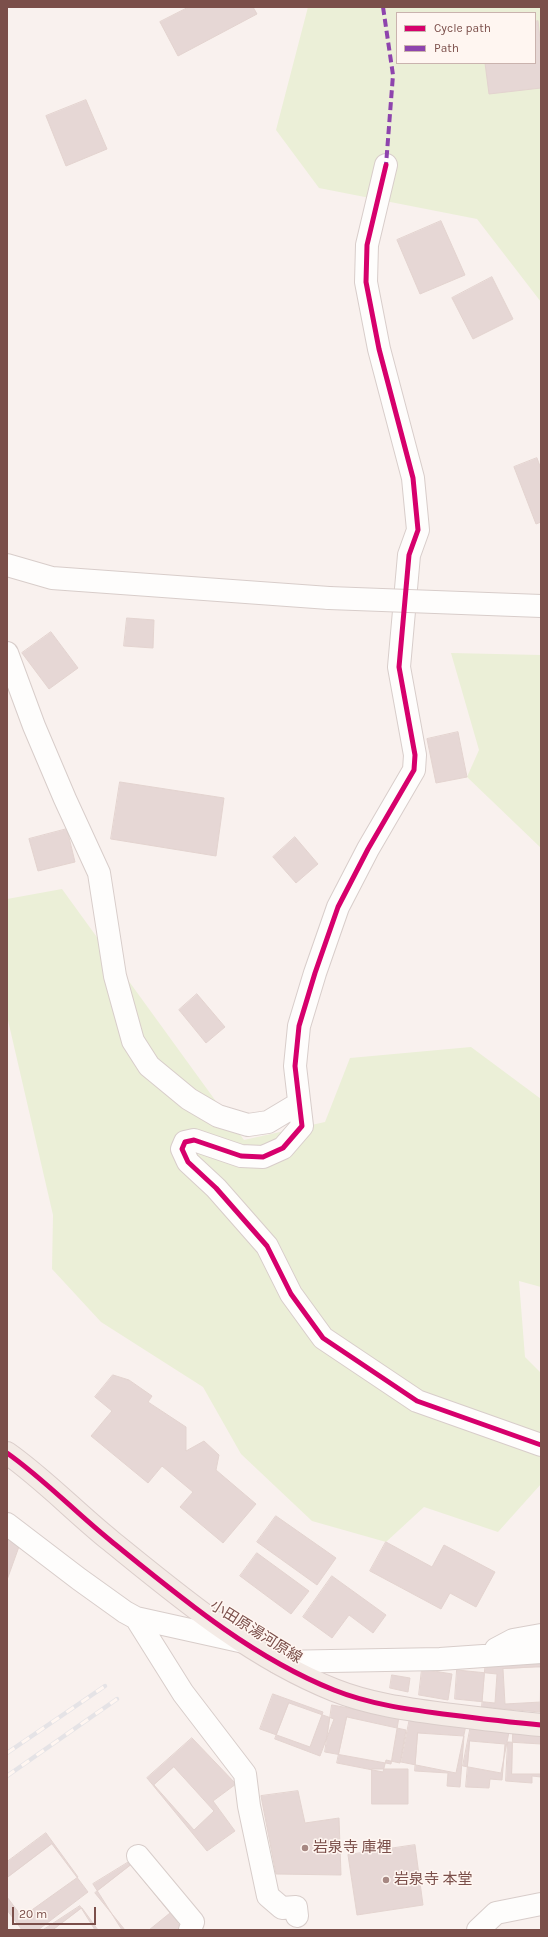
<!DOCTYPE html>
<html>
<head>
<meta charset="utf-8">
<style>
  body { margin:0 }
  #map { position:relative; width:548px; height:1937px; overflow:hidden; background:#f9f1ee; font-family:Karla,sans-serif }
  canvas { display:block }
  .frame { position:absolute; inset:0; border:8px solid #7b4f4a; pointer-events:none }
  .legend { position:absolute; left:396px; top:12px; width:140px; height:52px; box-sizing:border-box; background:#fff6f1; border:1px solid #cab3ae; margin:0; padding:5px 7px; list-style:none; font-size:12px; color:#7b4f4a }
  .legend li { display:flex; align-items:center; gap:8px; height:20px }
  .legend b { width:20px; border:1px solid #cab3ae }
  .scale { position:absolute; left:12px; top:1907px; width:84px; height:18px; box-sizing:border-box; border:2px solid #7b4f4a; border-top:0; padding-left:5px; font-size:12px; line-height:14px; white-space:nowrap; color:#7b4f4a; -webkit-text-stroke:3px #fff6f1; paint-order:stroke }
</style>
</head>
<body>
<div id="map">
<canvas width="548" height="1937"></canvas>
<div class="frame"></div>
<ul class="legend">
<li><b style="height:5px;background:#d6006c"></b>Cycle path</li>
<li><b style="height:5px;background:#8e44ad"></b>Path</li>
</ul>
<div class="scale">20 m</div>
</div>
<script>
const ctx = document.querySelector('canvas').getContext('2d');
ctx.lineJoin = 'round';
function fillPath(path, color) {
  ctx.fillStyle = color;
  ctx.fill(path, 'evenodd');
}
function strokePath(path, color, width, dash) {
  ctx.strokeStyle = color;
  ctx.lineWidth = width;
  ctx.lineCap = dash ? 'butt' : 'round';
  ctx.setLineDash(dash || []);
  ctx.stroke(path);
}
function write(font, color, halo, rows, align = 'center') {
  ctx.font = font + ' Karla,"Noto Sans JP",sans-serif';
  ctx.lineWidth = 3;
  ctx.setLineDash([]);
  ctx.textBaseline = 'middle';
  ctx.strokeStyle = halo;
  ctx.fillStyle = color;
  for (const [text, x, y, turn = 0] of rows) {
    ctx.save();
    ctx.translate(x, y);
    ctx.rotate((+turn || 0) * Math.PI / 180);
    ctx.textAlign = isNaN(turn) ? turn : align;
    if (halo) ctx.strokeText(text, 0, 0);
    ctx.fillText(text, 0, 0);
    ctx.restore();
  }
}
const green = new Path2D(`
  M308,7H541V302L477,219L319,188L276,130ZM397,13H535V63H397Z
  M451,653L541,655V848L467,777L479,750Z
  M62,889L244,1140L325,1122L350,1058L471,1047L541,1099V1287L519,1281L525,1357L541,1373V1484L498,1532L424,1507L386,1542L312,1521L241,1454L203,1387L101,1322L52,1269L53,1215L7,1016V899Z`);
const building = new Path2D(`
  M189,7H253L257,14L178,56L160,22Z
  M538,21L541,49V88L489,94L485,63H535V22Z
  M86,100L107,149L66,166L46,116Z
  M441,221L465,275L420,294L397,240Z
  M492,277L513,319L473,339L452,298Z
  M537,458L541,469V522L536,524L514,467Z
  M127,618L154,620L153,648L124,646Z
  M51,632L78,668L49,689L22,653Z
  M458,732L467,777L436,783L427,739Z
  M120,782L224,798L216,856L111,839Z
  M67,829L75,862L38,871L29,839Z
  M295,837L318,864L296,883L273,857Z
  M197,994L225,1027L206,1043L179,1010Z
  M113,1375L129,1380L152,1396L148,1402L186,1427V1451L204,1441L219,1455L216,1470L256,1504L223,1543L180,1507L193,1492L162,1466L148,1483L91,1436L112,1411L95,1397Z
  M276,1516L336,1558L317,1585L257,1542Z
  M7,1536L21,1541L7,1580Z
  M386,1542L432,1567L444,1545L495,1572L476,1607L450,1593L441,1609L370,1571Z
  M257,1553L309,1591L291,1614L240,1576Z
  M332,1576L386,1615L373,1633L349,1615L332,1638L303,1617Z
  M486,1658L541,1664L540,1712L482,1707Z
  M541,1667V1702L505,1704L503,1669Z
  M422,1669L452,1674L448,1700L419,1695Z
  M457,1670L497,1674L495,1703L455,1699Z
  M392,1675L410,1678L408,1692L390,1688Z
  M273,1694L323,1712L310,1747L260,1729Z
  M289,1703L334,1719L320,1756L275,1739Z
  M332,1705L399,1717L391,1764L325,1752Z
  M411,1713L466,1725L456,1773L401,1762Z
  M347,1717L406,1730L400,1763L386,1760L383,1772L337,1763Z
  M471,1725L509,1732L501,1773L463,1766Z
  M418,1733L464,1736L460,1787L447,1786L448,1773L415,1771Z
  M513,1734L541,1735V1774H512Z
  M192,1738L236,1784L213,1801L235,1831L207,1851L147,1778Z
  M470,1741L505,1744L502,1780L490,1779L489,1788L466,1787Z
  M508,1742L541,1744V1777L532,1776V1783L506,1781Z
  M174,1767L214,1811L194,1830L154,1785Z
  M372,1769H408V1804H372Z
  M298,1791L305,1823L339,1818L341,1875L276,1874L261,1796Z
  M46,1833L78,1877L22,1917L7,1897V1862Z
  M52,1844L88,1892L38,1930H22L7,1910V1878Z
  M415,1845L423,1905L357,1915L348,1855Z
  M137,1857L182,1930H122L93,1884Z
  M131,1865L170,1913L149,1930H125L95,1893Z
  M80,1906L95,1930H43Z
  M82,1908L98,1930H53Z`);
const minor = new Path2D(`
  M386,165L367,245L366,282L379,349L413,478L418,530L409,555L399,667L415,755L414,770L368,849L338,907L315,973L299,1026L295,1066L302,1126L283,1148L263,1157L241,1156L194,1140L185,1142L182,1149L188,1162L216,1188L267,1246L291,1294L323,1338L417,1401L541,1445
  M7,565L52,578L329,598
  M7,653L34,726L65,799L99,873L115,976L133,1041L149,1066L189,1099L218,1116L248,1125L268,1122L298,1104
  M7,1524L79,1579L125,1612L136,1618L244,1642
  M136,1618L183,1693L245,1774L249,1806L268,1896L282,1908L296,1907L297,1916
  M496,1649L513,1640L541,1635
  M277,1662L440,1659L541,1652
  M138,1856L193,1922L190,1930
  M478,1930L496,1913L541,1904`);
const major = new Path2D(`
  M7,1453C44,1479 76,1513 111,1541C180,1597 251,1657 334,1690C369,1704 406,1709 443,1714C475,1718 508,1722 541,1725`);
const rail = new Path2D(`
  M7,1753L105,1686
  M7,1776L117,1699`);
const minorBridge = new Path2D(`
  M329,598L541,606`);
const quiet = new Path2D(`
  M383,7L393,75L386,165`);
const cycleway = new Path2D(`
  M386,165L367,245L366,282L379,349L413,478L418,530L409,555L399,667L415,755L414,770L368,849L338,907L315,973L299,1026L295,1066L302,1126L283,1148L263,1157L241,1156L194,1140L185,1142L182,1149L188,1162L216,1188L267,1246L291,1294L323,1338L417,1401L541,1445
  M7,1453C44,1479 76,1513 111,1541C180,1597 251,1657 334,1690C369,1704 406,1709 443,1714C475,1718 508,1722 541,1725`);
const markers = [
  [305,1848,4,"#a78883"],
  [386,1880,4,"#a78883"]
];
const streetNames = [
  ["小田原湯河原線",256,1632,32]
];
const poiNames = [
  ["岩泉寺 庫裡",313,1848],
  ["岩泉寺 本堂",394,1880]
];
fillPath(green, '#ebefd7');
fillPath(building, '#e6d7d5');
strokePath(building, '#e3d3cf', 1);
strokePath(minor, '#d8cdca', 24);
strokePath(major, '#dacdca', 24);
strokePath(minor, '#fefdfc', 22);
strokePath(major, '#f4ebe6', 22);
strokePath(rail, '#e5e3e6', 4.5);
strokePath(rail, '#fff6f1', 3, [9]);
strokePath(minorBridge, '#d8cdca', 24, []);
strokePath(minorBridge, '#fefdfc', 22);
strokePath(quiet, '#8e44ad', 4, [8, 4]);
strokePath(cycleway, '#d6006c', 5);
for (const [x, y, r, color] of markers) {
  const dot = new Path2D();
  dot.arc(x, y, r, 0, 2 * Math.PI);
  ctx.fillStyle = color;
  ctx.fill(dot);
  strokePath(dot, '#fff6f1', 1.5);
}
write('15px', '#7b4f4a', '#fff6f1', streetNames);
write('15px', '#7b4f4a', '#fff6f1', poiNames, 'left');
</script>
</body>
</html>
